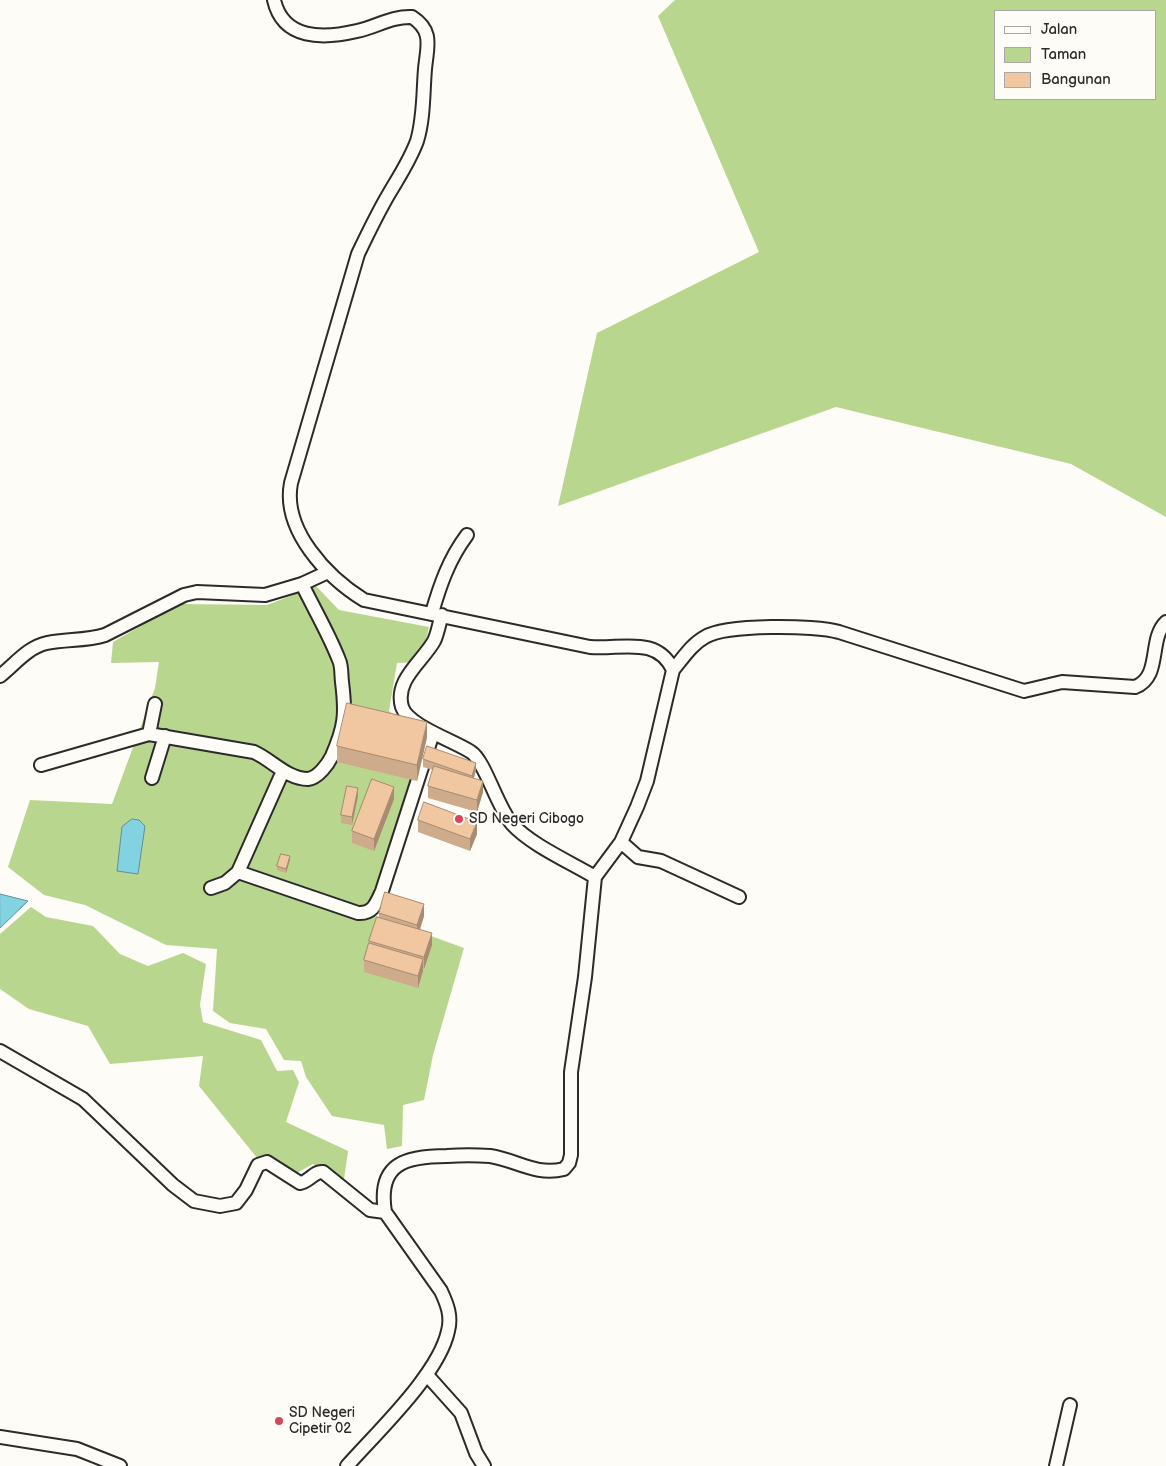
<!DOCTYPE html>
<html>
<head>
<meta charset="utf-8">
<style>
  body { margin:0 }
  #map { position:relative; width:1166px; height:1466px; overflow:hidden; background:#fdfcf7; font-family:"Balsamiq Sans",sans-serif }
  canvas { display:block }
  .legend { position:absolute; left:994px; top:10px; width:162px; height:90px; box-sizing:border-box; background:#fdfcf7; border:1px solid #a9a8a5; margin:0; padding:6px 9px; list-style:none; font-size:15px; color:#2b2b2b }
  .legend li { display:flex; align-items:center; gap:10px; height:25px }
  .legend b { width:25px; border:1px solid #a9a8a5 }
</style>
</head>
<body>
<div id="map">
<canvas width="1166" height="1466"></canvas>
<ul class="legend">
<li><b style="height:6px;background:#fdfcf7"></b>Jalan</li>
<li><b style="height:14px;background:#b9d68e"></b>Taman</li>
<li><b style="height:14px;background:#f0c7a0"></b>Bangunan</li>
</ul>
</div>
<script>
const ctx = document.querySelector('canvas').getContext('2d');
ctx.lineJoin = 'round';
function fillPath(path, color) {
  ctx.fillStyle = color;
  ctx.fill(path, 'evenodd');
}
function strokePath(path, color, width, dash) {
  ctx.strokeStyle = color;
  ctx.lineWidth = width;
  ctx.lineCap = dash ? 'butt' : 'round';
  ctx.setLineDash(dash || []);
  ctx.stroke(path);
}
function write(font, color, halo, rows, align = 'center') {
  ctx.font = font + ' "Balsamiq Sans",sans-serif';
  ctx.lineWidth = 4;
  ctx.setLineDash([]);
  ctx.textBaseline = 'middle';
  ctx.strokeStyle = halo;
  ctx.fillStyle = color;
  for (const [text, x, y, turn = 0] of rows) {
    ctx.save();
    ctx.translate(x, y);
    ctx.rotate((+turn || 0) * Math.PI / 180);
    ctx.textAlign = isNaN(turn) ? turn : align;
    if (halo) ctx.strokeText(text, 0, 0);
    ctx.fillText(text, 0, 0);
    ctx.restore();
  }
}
const green = new Path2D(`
  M675,0H1166V517L1071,464L836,407L558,506L597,333L759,252L658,16ZM1155,11V99H995V11Z
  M316,586L339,610L429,627L421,662L397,663L389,711L428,740L368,913L464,948L433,1055L424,1100L403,1105L402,1146L387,1149L384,1125L332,1116L306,1077L301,1061L284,1060L266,1029L230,1023L213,1011L217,949L166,945L85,905L44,895L8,867L30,800L112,804L155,688L159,662L111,663L113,642L179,604L267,605Z
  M31,907L46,917L93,926L120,954L148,966L183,953L206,964L200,1005L203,1022L261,1040L277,1071L293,1070L299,1082L286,1122L348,1151L342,1193L313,1164L288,1178L262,1164L199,1086L203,1056L110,1064L88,1026L29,1009L0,989V934Z`);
const water = new Path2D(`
  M132,819L139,820L145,826L138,874L117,871L122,827Z
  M0,894L28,901L0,928Z`);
const minor = new Path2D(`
  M274,0C283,40 323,39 357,31C376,27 392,16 412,17C434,31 427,47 425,69C423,93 424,118 417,141C410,160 400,175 390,192C378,212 368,233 358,254L291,483C282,530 327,577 364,600L590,647C620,650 657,635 673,670L647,781L637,807L621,842L595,877L585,977L571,1072V1155L569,1163L564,1169C535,1176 517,1160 490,1156C476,1155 461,1155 447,1156C406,1156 377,1163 385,1212L441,1291C447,1304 452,1316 448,1331C439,1374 377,1432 347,1466
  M432,613C440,585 449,559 467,535
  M442,615C439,623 438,633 434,641C423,661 394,680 402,707C408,726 455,741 471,752C485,761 497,807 512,824C531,845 570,862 595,877
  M673,670C683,658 692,644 705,637C726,624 815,625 839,632L1024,691L1062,682L1135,687C1162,677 1148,639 1166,622
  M0,676C15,664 28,647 47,643C67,639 86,641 105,635L184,595L197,592L265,595L302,584L328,572
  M149,734L254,752C272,760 287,779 308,779C318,778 328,764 332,756C345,726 346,714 342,682C341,675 342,666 339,660C329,634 314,609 302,584
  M41,765L149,734L155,704
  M152,778L165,736
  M621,842L638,857L661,861L739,897
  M238,872L358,913C373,914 376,904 382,891L433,733
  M211,888L225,883L238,872L283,771
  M0,1051L83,1099L173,1185L194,1201L220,1206L236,1203L246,1190L258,1165L267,1162L300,1183C309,1182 314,1171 323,1172L370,1210L385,1212
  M427,1375L461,1413L476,1453L484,1466
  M0,1437L77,1449L120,1466
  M1056,1466L1070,1405`);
const wall = new Path2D(`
  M427,737L417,781L337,762V746Z
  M423,759L476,770L474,778L483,792L477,812L428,798V786L433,770L423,767Z
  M358,796L352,825L341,823V815Z
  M394,799L374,851L352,843V831Z
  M418,820L477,834L470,851L418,832Z
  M290,860L286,873L277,870V866Z
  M379,913L424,916L420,930L432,945L424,969L423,968L418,988L364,972V960L369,943V941L379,917Z`);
const shadedWall = new Path2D(`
  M427,722V737L417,781V765Z
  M476,763V770L472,784V776Z
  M483,781V792L477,812V800Z
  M394,787V799L374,851V839Z
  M358,788V796L352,825V817Z
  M477,822V834L470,851V839Z
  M290,856V860L286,873V869Z
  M424,904V916L417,937V925Z
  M432,933V945L424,969V957Z
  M423,959V971L418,988V976Z`);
const building = new Path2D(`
  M347,703L427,722L417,765L337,746Z
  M427,746L476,763L472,776L423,759Z
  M434,766L483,781L477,800L428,786Z
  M372,779L394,787L374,839L352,831Z
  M347,786L358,788L352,817L341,815Z
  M424,802L477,822L470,839L418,820Z
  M281,854L290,856L286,869L277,866Z
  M385,892L424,904L417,925L379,913Z
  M377,917L432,933L424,957L369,941Z
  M369,943L423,959L418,976L364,960Z`);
const markers = [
  [459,819,5,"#d1495b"],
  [279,1421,5,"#d1495b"]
];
const poiNames = [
  ["SD Negeri Cibogo",469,819],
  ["SD Negeri",289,1413],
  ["Cipetir 02",289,1429]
];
fillPath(green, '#b9d68e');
fillPath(water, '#83d2e1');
strokePath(water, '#608f98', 1);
strokePath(minor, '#2b2b2b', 16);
strokePath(minor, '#fdfcf7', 12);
fillPath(wall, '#ceab8a');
fillPath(shadedWall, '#a88b70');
fillPath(building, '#f0c7a0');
strokePath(building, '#a88b70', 1);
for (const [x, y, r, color] of markers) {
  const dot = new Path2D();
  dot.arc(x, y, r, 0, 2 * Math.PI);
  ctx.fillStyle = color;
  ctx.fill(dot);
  strokePath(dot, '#fdfcf7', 2);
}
write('14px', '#2b2b2b', '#fdfcf7', poiNames, 'left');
</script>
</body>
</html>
